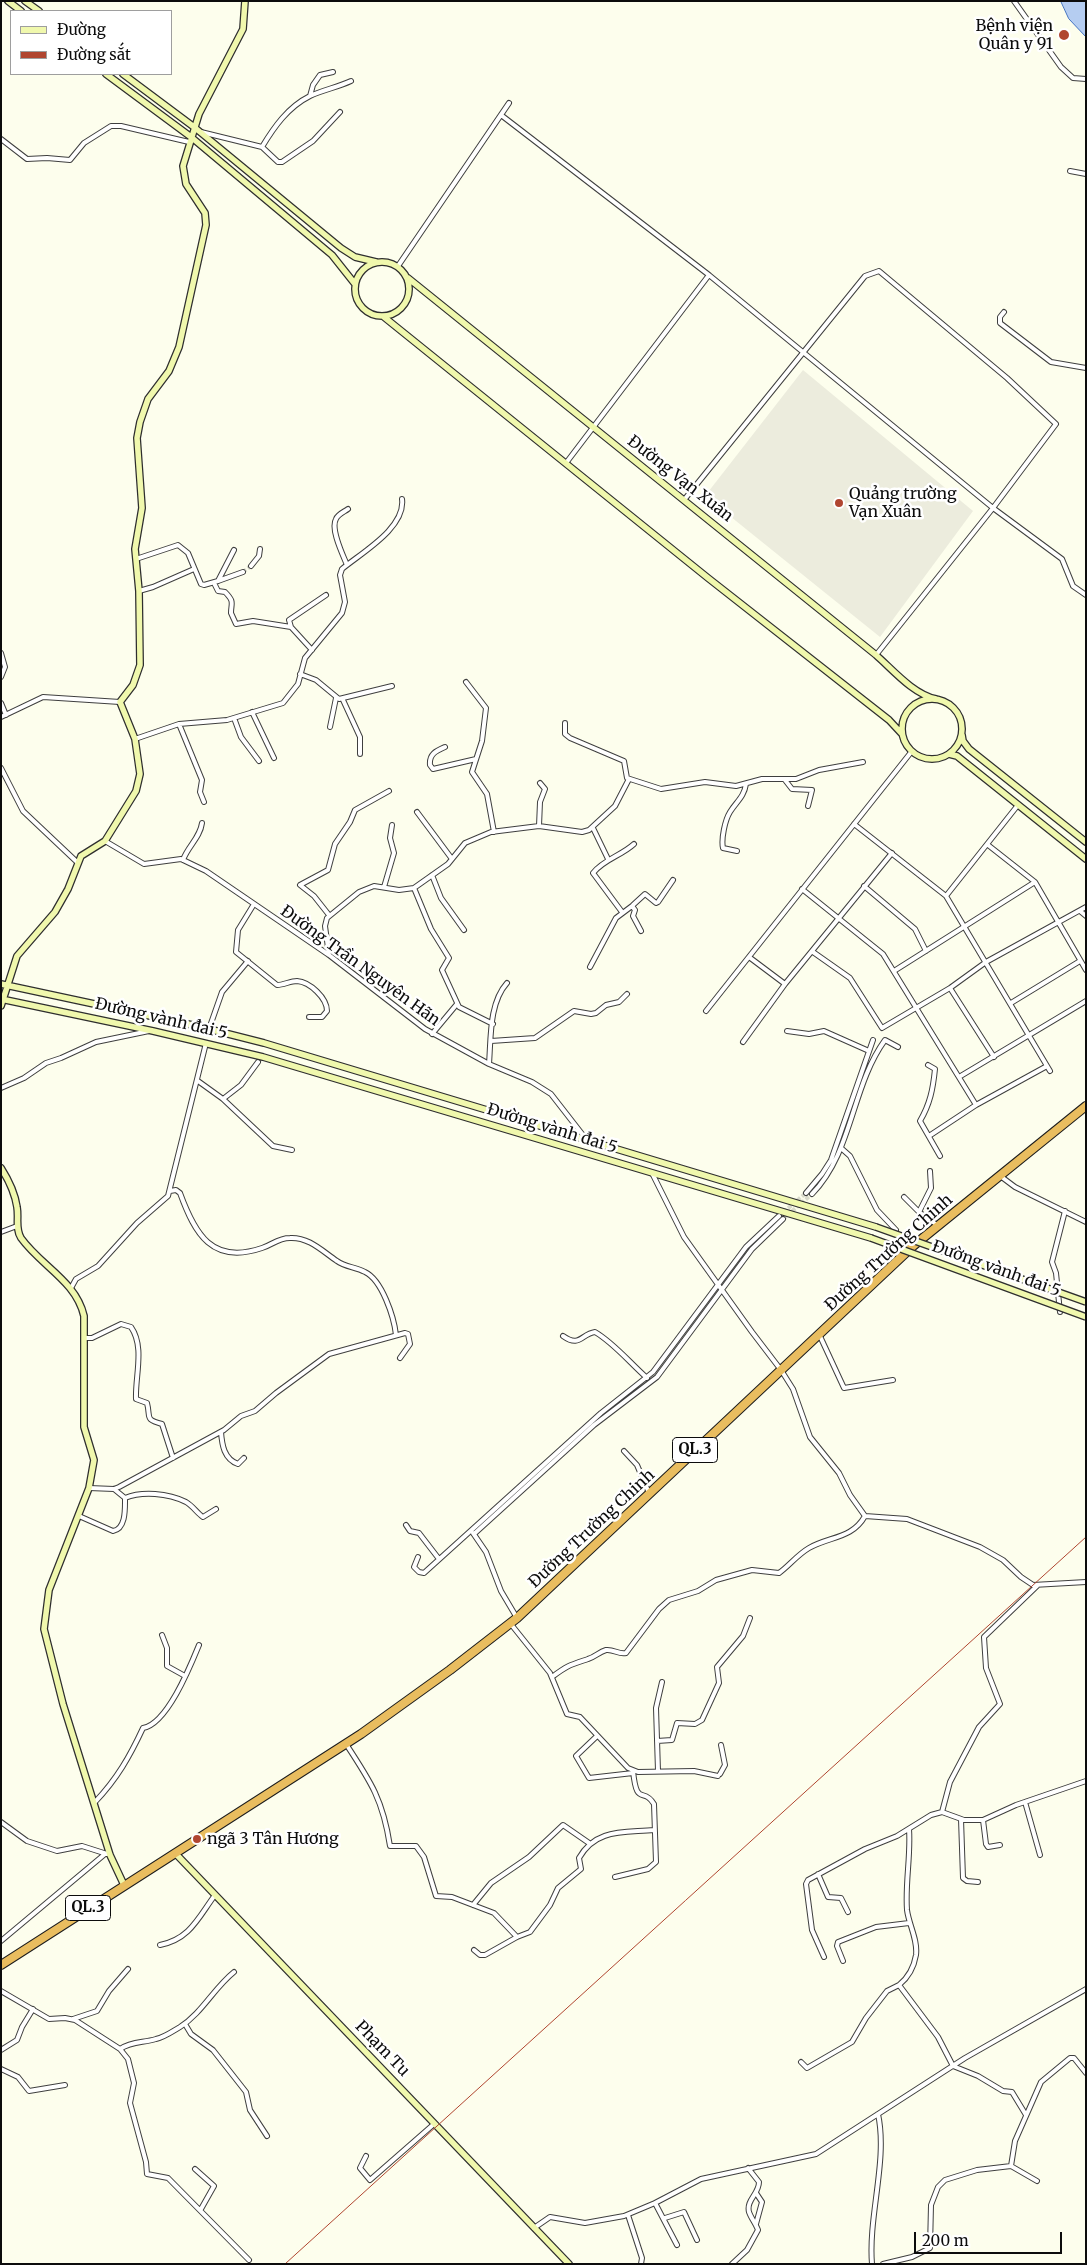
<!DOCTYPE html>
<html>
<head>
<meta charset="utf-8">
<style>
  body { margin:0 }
  #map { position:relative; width:1087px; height:2265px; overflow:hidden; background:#fdfeed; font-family:Merriweather,serif }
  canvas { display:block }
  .frame { position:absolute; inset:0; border:2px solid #0c0c0c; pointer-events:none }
  .legend { position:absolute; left:10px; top:10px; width:162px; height:65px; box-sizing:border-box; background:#fff; border:1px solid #9e9e9e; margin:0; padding:6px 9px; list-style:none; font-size:15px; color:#0c0c0c }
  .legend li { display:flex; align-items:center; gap:10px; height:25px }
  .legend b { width:25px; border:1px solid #9e9e9e }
  .scale { position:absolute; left:914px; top:2232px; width:148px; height:22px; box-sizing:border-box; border:2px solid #0c0c0c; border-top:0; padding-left:6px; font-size:15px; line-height:18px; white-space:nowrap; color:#0c0c0c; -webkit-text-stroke:4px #fff; paint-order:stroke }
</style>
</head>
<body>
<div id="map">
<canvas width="1087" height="2265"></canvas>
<div class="frame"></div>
<ul class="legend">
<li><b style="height:6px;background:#f0f8ad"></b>Đường</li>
<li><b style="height:6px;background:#b04630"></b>Đường sắt</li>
</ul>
<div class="scale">200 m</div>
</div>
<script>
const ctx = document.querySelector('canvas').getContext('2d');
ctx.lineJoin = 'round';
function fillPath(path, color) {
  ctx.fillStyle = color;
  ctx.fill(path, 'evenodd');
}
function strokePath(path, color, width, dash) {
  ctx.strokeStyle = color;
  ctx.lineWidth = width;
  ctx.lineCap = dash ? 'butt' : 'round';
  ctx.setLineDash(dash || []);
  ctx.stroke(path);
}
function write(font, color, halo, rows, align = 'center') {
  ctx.font = font + ' Merriweather,serif';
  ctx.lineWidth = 5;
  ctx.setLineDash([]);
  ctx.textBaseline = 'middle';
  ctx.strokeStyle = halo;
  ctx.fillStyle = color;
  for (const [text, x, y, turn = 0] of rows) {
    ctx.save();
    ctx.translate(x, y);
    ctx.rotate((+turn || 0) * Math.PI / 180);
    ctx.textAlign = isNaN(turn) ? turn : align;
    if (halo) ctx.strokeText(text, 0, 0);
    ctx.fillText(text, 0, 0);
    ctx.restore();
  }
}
const plaza = new Path2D(`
  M803,370L973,511L880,637L705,496Z`);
const water = new Path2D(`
  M1061,1H1086V37L1069,19Z`);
const streetTunnel = new Path2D(`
  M243,572L251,566
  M779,1216L806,1193
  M783,1219L812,1194`);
const street = new Path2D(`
  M1014,1L1061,67L1073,78L1086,79
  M310,96L313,85L320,75L333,72
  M501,115L709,275L993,508L1062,559L1073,586L1086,595
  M201,132L262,147L278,162H282L313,141L340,112
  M1,139L27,159L47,158L70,160L84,143L111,126H121L189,142
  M262,147C274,127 288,107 310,96C323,90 338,87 351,81
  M1070,171L1086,174
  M398,266L509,103
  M1004,312L1000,317V323L1051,362L1086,368
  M566,463L709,275
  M684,500L865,276L879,271L1007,378L1056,424L993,508L876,655
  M136,559L178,545L188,553L201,584L204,585L218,581L234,550
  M347,565C343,555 330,529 336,519C338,514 344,512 348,509
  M251,566L259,556L260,549
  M218,581L243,572
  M214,583L218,591L225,592C235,602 231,603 231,613L236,624L253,621L291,627
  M139,591L153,587L194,569
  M312,650L291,627L289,620L326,595
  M1,653L5,667L1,677
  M300,674L316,680L339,699L392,686
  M466,682L486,708L482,741L472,772L487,794L494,832
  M343,700L360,737V754
  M1,703L6,715
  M252,712L274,758
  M1,717L43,697L120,702
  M234,718L241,737L259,761
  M565,723V734L570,738L624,761L627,778L661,789L705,782L736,786L762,779H796L819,770L863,762
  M179,724L202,780L200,792L204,802
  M330,727L336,698
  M135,739L179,724L227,720L283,703L298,684L305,658L342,613L345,602L340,575L342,569C361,553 406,528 402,499
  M445,747C436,751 429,754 430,765L433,769L476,759
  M1,768L23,811L78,863
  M785,780L792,789L812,790L808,806
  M417,812L452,859
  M854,824L946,896L1050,1071
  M539,826L540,802L545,789L540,783
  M593,828L608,859
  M105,841L144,864L181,859L206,871L329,955L425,1029L489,1064L532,1082L551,1094L586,1139
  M988,845L1035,882L1086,970
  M737,851L723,848C721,839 725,820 730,812C737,801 744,797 746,784
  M183,860C188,846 200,838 202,823
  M432,875L441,898L464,930
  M864,886L915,929L926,951
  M384,887L394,853L390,838L392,825
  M414,888L431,929L449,958L442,970L459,1007L493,1024
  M802,889L883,954L976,1105
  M946,896L1018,805
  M254,904L238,930L236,952L277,985C284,985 290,981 297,981C310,982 327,998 327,1011L322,1017H309
  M633,905L645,894L656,903L658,902L673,880
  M1080,911L1086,916
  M622,912L593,873C604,859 621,856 634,844
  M329,915L314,896L300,885L328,870L335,844L350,822L355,810L389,791
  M813,952L850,978L882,1028L950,988L986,962L1086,907
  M329,955L325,926L327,918L359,892L374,886L399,890L414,888L448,864L465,843L491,832L539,826L582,832L589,830L615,806L629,779
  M749,957L785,984
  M590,967L616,918L632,906L635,910L633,916L641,931
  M894,971L1035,882
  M950,988L994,1057
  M1011,1003L1080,961
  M706,1011L912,751
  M209,1029L222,992L248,961
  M787,1031L809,1034L824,1031L869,1051
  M432,1034L457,1004
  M491,1041L535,1038L574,1011L591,1014L596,1013L606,1005L619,1002L627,994
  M743,1042L785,984L892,853
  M489,1064C491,1038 489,1003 507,983
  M928,1065L935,1069C933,1089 930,1104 920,1121L940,1156
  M959,1077L1086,1001
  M198,1081L223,1099L273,1146L292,1150
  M1,1088L24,1078L46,1063L61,1058L96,1042L149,1031
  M223,1099L241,1085L258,1062
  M929,1136L976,1105L1047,1066
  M841,1148L850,1156L877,1210L896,1230
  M652,1173L684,1237L752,1332L781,1370L793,1389L810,1437L839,1473L850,1495L865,1516L907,1519L980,1547L1003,1560L1021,1577L1033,1585L1086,1582
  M999,1175L1015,1187L1086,1222
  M170,1191L176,1190L180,1193C195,1234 212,1265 262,1248C272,1245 278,1238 290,1238C309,1237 322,1251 337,1261C345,1267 356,1267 365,1272C382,1280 394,1317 396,1335
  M806,1193L822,1174L831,1160L873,1040
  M812,1194C853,1152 851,1087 885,1040L898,1047
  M904,1197L919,1212L937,1225
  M919,1212L931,1188L930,1171
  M1,1232L17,1226
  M71,1288L76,1279L98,1266L137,1223L168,1196L206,1043
  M1060,1312L1056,1273L1052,1262L1065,1211
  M819,1334L844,1388L893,1380
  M563,1336C580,1348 581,1334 595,1332C614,1343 629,1362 647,1378
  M85,1338H92L121,1324L131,1327C145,1347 135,1376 136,1399L147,1403C151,1418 144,1419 162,1424L173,1458
  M221,1432C222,1445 224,1459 238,1464L244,1458
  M624,1451L637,1465L649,1493
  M89,1488L114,1489L119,1487L224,1430L241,1416L255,1411L276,1393L329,1354L405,1333L408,1334L410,1344L400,1358
  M114,1489L125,1498C142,1491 168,1493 186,1502C193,1506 197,1513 203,1517L216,1509
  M79,1516L113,1531C126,1529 125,1509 125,1498
  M406,1525L410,1531L419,1533L439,1559
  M473,1533L486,1552L501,1591L517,1618
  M474,1534L594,1425L657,1377L752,1249L783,1219
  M418,1557L414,1567L419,1572L424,1573L601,1413L653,1372L746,1247L779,1216
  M510,1623L550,1673L567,1714L580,1717L628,1768L638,1772L694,1771L718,1776
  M162,1635L167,1648V1666L185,1676
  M552,1677C568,1665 570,1665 588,1659C595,1657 599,1652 606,1650C614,1649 619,1655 626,1653L659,1609L669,1600L698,1591L716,1580L752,1570L779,1573C789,1566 797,1555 809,1548C830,1536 852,1539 865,1516
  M597,1736L576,1756L589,1778L633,1773
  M657,1741L672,1740L677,1723L695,1724L702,1720L719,1683L717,1667L743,1636L750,1618
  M346,1744C371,1782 383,1800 390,1846H416L424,1857L436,1896L452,1897L494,1913L517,1937
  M658,1771L656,1708L662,1682
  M720,1774L725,1765L721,1745
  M95,1802C117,1779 130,1756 143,1728C167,1724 190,1667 199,1645
  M1025,1802L1040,1855
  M942,1812L950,1782L979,1727L1000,1704L986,1668L984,1637L1038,1585
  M961,1819L963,1878L967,1881L978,1882
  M983,1820L986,1844L988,1847L1000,1845
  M1,1822L27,1841L57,1851L82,1846L107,1854
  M909,1829C911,1855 905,1883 907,1910C909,1925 918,1940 916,1955C914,1967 909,1977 899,1985L938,2037L953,2066L978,2076L1003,2091L1012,2092L1026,2115
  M818,1874L828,1897L841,1898L848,1912
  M615,1877L648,1869L656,1862L654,1804C643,1786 637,1808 633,1771
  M473,1905L491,1883L529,1857L563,1825L589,1843
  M1,1941L105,1854
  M160,1945C190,1939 198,1918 215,1895
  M474,1950L480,1955H485L517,1937L530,1932L550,1905L558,1888L581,1869L579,1858C596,1828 624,1833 654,1830
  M824,1957L812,1930L806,1884L808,1880L865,1849L897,1836L931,1815L942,1812L964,1820H983L1016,1805L1086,1781
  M843,1961L837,1946L838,1942L876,1927L909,1923
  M1,1991L49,2019L65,2018L75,2020L120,2049L128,2059L134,2083L130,2103L146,2162L147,2174L168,2178L249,2260
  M73,2019L97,2011L109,1991L128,1969
  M185,2024L191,2034L213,2050L246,2092L250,2110L267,2136
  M120,2049C132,2041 143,2043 156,2039C165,2037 173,2031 180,2027C202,2013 214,1988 234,1972
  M1,2050L17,2040L22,2027L33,2009
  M801,2062L807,2068L852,2042L866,2018L887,1991L899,1985
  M1,2069L18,2077L29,2091L65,2085
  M366,2156L360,2168L370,2180L434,2124
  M1011,2166L1015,2141L1041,2082L1070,2058H1074L1086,2073
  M195,2169L214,2186L201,2209
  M655,2203L677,2245
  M628,2215L642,2258L641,2264
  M665,2218L684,2212L697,2240
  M756,2224L762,2202L756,2193
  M534,2228L550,2217L585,2223L624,2216L655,2203L701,2179L816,2154L965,2058L1086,1989
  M732,2264L747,2250L758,2230C756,2224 751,2218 749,2212C746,2200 759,2194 759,2182L748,2168
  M872,2264C868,2216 888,2160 878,2114
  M883,2264L912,2257L930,2248L931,2205L938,2187L945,2180L977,2170L1011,2166L1037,2181`);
const secondary = new Path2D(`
  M8,1L21,11
  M25,1L39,11
  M106,74L191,137L332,255L355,284
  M123,74L194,127L341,248L355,257L376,262
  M355 289a27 27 0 1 1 54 0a27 27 0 1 1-54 0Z
  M408,278L876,655C893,670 913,694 936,699
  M384,317L708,578L889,720L902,734
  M902 729a30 30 0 1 1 60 0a30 30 0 1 1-60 0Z
  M962,735L963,741L969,749L1086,842
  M949,754L957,756L1086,859
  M1,984L197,1026L264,1043L876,1227
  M1,999L153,1031L263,1057L871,1238
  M1,1006L17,956L55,912L68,889L81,856L105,841L136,791L140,774L135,739L120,702L133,685L140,665L139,591L135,549L142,508L137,438L140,422L148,399L169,371L179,347L206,225L205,213L186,184L183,166L199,114L243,29L245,1
  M1,1168C8,1179 15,1194 17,1207C19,1218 15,1228 21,1238C41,1266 76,1281 84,1316V1427L94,1460L89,1488L49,1590L44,1629L63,1704L110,1855L124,1885
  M175,1853L569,2264`);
const highway = new Path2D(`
  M1,1965L361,1734L450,1670L517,1618L913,1246L1086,1106`);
const rail = new Path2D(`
  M285,2264L1086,1537`);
const secondaryBridge = new Path2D(`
  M876,1227L1086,1302
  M871,1238L1086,1317`);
const markers = [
  [1064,35,6,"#b04630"],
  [839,503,5,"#b04630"],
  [197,1839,5,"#b04630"]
];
const shields = [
  [695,1450,45],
  [88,1908,45]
];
const shieldNames = [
  ["QL.3",695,1450],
  ["QL.3",88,1908]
];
const poiNames = [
  ["Bệnh viện",1053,26,"right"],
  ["Quân y 91",1053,44,"right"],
  ["Quảng trường",849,494],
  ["Vạn Xuân",849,512],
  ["ngã 3 Tân Hương",207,1839]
];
const streetNames = [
  ["Đường Vạn Xuân",680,479,38],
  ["Đường Trần Nguyên Hãn",360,966,36],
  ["Đường vành đai 5",161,1019,13],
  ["Đường vành đai 5",552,1129,17],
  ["Đường Trường Chinh",889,1253,-42],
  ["Đường vành đai 5",996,1269,20],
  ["Đường Trường Chinh",592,1529,-43],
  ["Phạm Tu",382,2049,46]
];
fillPath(plaza, '#ececdd');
fillPath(water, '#b5cdf1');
strokePath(water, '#4272c2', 1);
strokePath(streetTunnel, '#d9dacb', 4, [4, 2]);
strokePath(street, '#3f3f3f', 6);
strokePath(secondary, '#2e2e2e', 8);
strokePath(highway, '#1d1d1d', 10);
strokePath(street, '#fff', 4);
strokePath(secondary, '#f0f8ad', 5.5);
strokePath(highway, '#e9bd5f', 8);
strokePath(rail, '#b04630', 1);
strokePath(secondaryBridge, '#2e2e2e', 8, []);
strokePath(secondaryBridge, '#f0f8ad', 5.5);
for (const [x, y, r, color] of markers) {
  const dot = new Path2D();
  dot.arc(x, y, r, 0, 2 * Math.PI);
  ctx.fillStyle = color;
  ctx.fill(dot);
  strokePath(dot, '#fff', 2);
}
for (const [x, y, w] of shields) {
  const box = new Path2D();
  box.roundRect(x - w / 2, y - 12.5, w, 25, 4);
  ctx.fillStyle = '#fff';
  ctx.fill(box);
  strokePath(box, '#0c0c0c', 1);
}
write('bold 15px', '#0c0c0c', null, shieldNames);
write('16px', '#0c0c0c', '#fff', poiNames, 'left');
write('16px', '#0c0c0c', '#fff', streetNames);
</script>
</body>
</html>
